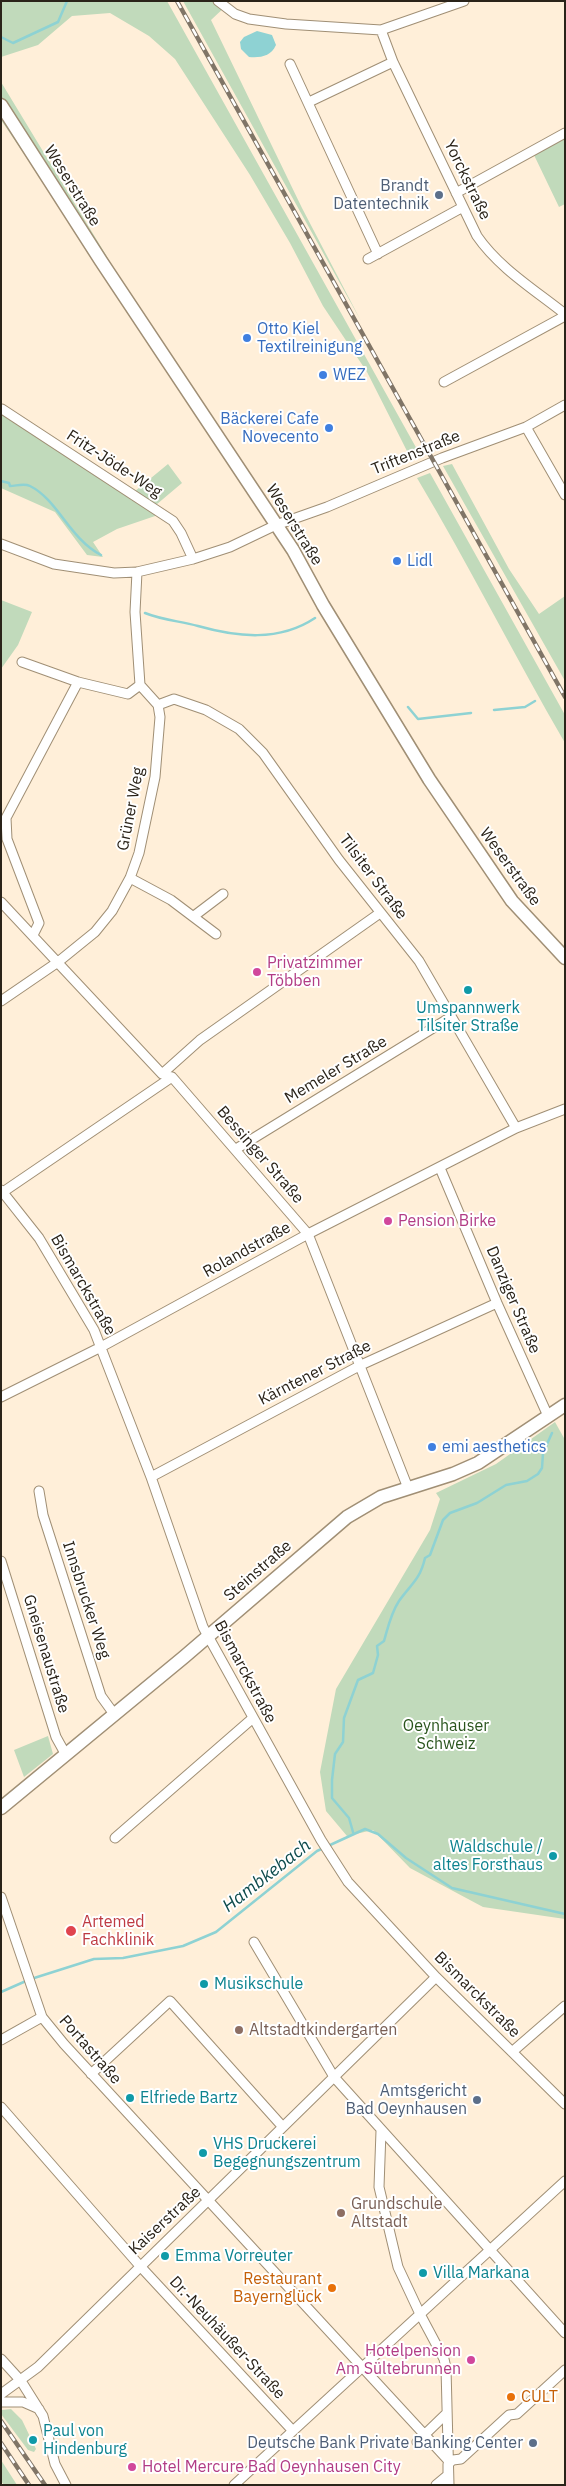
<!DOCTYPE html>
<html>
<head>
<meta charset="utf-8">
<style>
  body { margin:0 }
  #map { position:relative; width:566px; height:2486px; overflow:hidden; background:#ffefd9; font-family:"IBM Plex Sans",sans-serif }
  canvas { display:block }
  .frame { position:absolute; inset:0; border:2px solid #2a2319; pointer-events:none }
</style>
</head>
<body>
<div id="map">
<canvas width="566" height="2486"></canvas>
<div class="frame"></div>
</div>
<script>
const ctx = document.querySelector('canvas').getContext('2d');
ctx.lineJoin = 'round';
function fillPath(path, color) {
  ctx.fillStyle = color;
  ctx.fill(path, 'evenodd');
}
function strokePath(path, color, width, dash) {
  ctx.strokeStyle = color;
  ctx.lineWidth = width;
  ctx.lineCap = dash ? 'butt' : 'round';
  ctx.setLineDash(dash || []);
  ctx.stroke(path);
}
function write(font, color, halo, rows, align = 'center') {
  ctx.font = font + ' "IBM Plex Sans",sans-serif';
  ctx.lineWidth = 4;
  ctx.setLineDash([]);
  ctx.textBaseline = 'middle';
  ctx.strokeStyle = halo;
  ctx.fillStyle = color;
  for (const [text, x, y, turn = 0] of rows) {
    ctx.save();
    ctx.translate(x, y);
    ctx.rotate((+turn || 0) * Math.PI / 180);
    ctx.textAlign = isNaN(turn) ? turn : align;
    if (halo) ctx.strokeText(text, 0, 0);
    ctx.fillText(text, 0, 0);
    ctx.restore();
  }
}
const green = new Path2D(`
  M1,1H167L418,451L408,453L367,372L323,306L290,243L250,175L175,59L149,36L110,13L72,16L38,45L1,57Z
  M183,1H223L227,5L211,20L302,208L361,321Z
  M1,82L112,265L108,278L1,120Z
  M565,139V204L559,207L534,155Z
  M1,404L134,492L168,464L182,483L150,510L158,515L117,529L93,542L103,557L87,555L55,512L1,488Z
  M452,464L509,569L539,614L565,596V681L443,466Z
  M430,473L565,715V743C514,655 469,565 417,478Z
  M1,600L32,612L18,645L1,669Z
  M555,1422L564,1438L565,1448V1919L483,1907L410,1868L373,1830L347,1836L326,1811L320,1772L336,1689L430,1530L440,1499L436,1493L496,1464Z
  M48,1736L53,1754L24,1777L14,1750Z
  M11,2409L22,2420L36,2449L34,2452L28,2450L1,2414L2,2410Z
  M1,2460L17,2485H4L1,2481Z`);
const water = new Path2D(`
  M257,31L272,35L276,45C271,56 261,58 249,57L241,49L240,42L244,37Z`);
const stream = new Path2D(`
  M1,37L13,43L58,22L67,1
  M1,481L9,483L10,486C16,486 24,483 30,486C58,500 69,538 101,555
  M145,613C162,620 180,621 198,626C237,637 279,642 315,618
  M408,707L418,719L471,713
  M494,710L525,707L535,701
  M353,1832L349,1818L332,1798V1780L335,1754L343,1742L344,1718L358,1680L373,1673L378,1655L377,1646L384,1641C388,1627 391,1613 399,1601C411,1584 420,1580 425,1558L430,1555L443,1520L450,1513L477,1503L506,1485L527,1481L538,1474L542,1468L543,1453L552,1433
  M31,1979L94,1959L123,1958L183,1946L216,1932L317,1851L365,1829L378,1834L406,1858L452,1888L565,1914
  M1,1992L26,1981`);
const street = new Path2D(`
  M218,1L235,14L249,19L286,24L381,30L464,1
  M381,30L393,62L477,236C499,268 535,290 565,314
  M290,64L378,254
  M309,102L393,62
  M456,193L565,133
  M368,259L463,207
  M444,382L565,316
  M2,409L173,521L181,533L193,559
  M526,427L565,495
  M1,544L54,564L114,573L137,572L193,559L230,547L276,525L327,507L442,458L526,427L565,405
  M22,662L78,682L128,694L140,685
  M158,705L174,699L206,710L239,729L263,753L339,860L419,961L516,1128
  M130,878L171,900L216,934
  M1,902L162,1074L172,1077L308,1234L408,1488
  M194,916L223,894
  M33,935L39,923L7,839L6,818L78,682
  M1,1001L58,962L95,932L112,911L130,878L139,853L155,777L160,717L158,705L140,685L135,612L137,572
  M162,1074L200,1040L380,913
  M236,1149L451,1017
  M440,1168L497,1303L548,1416
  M1,1190L39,1238L94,1330L151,1477L203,1627L321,1840L348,1882L436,1977L565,2104
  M3,1192L172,1077
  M1,1397L101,1347L308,1234L516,1128L565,1109
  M151,1477L361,1365L497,1303
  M39,1491L43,1515L101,1696L114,1714
  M1,1561L56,1737L66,1755
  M115,1838L253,1718
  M1,1897L42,2017L64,2044L447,2459
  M254,1942L334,2077L565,2333
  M1,2040L42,2017
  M512,2052L565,2006
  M91,2074L170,2001L282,2126
  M1,2107L140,2266L293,2431
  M381,2131L379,2187L398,2267L420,2314L444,2359L446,2368L449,2485
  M1,2359L21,2381L43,2416L55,2464L66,2485
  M1,2394L38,2367L436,1977
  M1,2402H23L39,2409
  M417,2442L447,2413
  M234,2485L565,2181
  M436,2485L448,2475V2464L453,2460L461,2459L509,2415L517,2414L565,2370`);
const secondary = new Path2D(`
  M1,105L101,261L293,550L323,605L429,779L512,901L565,958
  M1,1808L184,1657L347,1517L381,1497L453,1474L478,1463L565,1405`);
const rail = new Path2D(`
  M177,1L565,697
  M1,2421L45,2485
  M1,2443L29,2485`);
const markers = [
  [439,195,5,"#5c6f8a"],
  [247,338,5,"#3f7fe0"],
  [323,375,5,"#3f7fe0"],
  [329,428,5,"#3f7fe0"],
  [397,561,5,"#3f7fe0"],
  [257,972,5,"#d1479c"],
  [468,990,5,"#0f9aa8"],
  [388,1221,5,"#d1479c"],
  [432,1447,5,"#3f7fe0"],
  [553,1856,5,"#0f9aa8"],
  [71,1931,6,"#e0444e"],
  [204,1984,5,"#0f9aa8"],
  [239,2030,5,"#8d6e63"],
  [130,2098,5,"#0f9aa8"],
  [477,2100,5,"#5c6f8a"],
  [203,2153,5,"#0f9aa8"],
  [341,2213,5,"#8d6e63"],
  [165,2256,5,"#0f9aa8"],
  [423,2273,5,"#0f9aa8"],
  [332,2288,5,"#e8710a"],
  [471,2360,5,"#d1479c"],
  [511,2397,5,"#e8710a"],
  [33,2440,5,"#0f9aa8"],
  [533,2443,5,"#5c6f8a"],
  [132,2467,5,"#d1479c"]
];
const streetNames = [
  ["Yorckstraße",467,180,64],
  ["Weserstraße",72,186,58],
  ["Triftenstraße",416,453,-22],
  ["Fritz-Jöde-Weg",114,464,33],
  ["Weserstraße",294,525,58],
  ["Grüner Weg",131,809,-79],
  ["Weserstraße",510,867,54],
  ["Tilsiter Straße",373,877,53],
  ["Memeler Straße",336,1070,-31],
  ["Bessinger Straße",260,1155,49],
  ["Rolandstraße",247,1250,-29],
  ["Bismarckstraße",83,1285,60],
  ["Danziger Straße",513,1300,67],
  ["Kärntener Straße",315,1373,-27],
  ["Steinstraße",258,1571,-41],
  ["Innsbrucker Weg",86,1600,72],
  ["Gneisenaustraße",46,1654,73],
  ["Bismarckstraße",245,1672,62],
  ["Bismarckstraße",477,1995,45],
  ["Portastraße",90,2050,49],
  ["Kaiserstraße",165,2221,-43],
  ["Dr.-Neuhäußer-Straße",227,2338,47]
];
const serviceNames = [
  ["Brandt",429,186],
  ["Datentechnik",429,204],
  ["Amtsgericht",467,2091],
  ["Bad Oeynhausen",467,2109],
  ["Deutsche Bank Private Banking Center",523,2443]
];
const shopNames = [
  ["Otto Kiel",257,329],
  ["Textilreinigung",257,347],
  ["WEZ",333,375],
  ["Bäckerei Cafe",319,419,"right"],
  ["Novecento",319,437,"right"],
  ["Lidl",407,561],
  ["emi aesthetics",442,1447]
];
const hotelNames = [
  ["Privatzimmer",267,963],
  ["Többen",267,981],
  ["Pension Birke",398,1221],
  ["Hotelpension",461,2351,"right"],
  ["Am Sültebrunnen",461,2369,"right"],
  ["Hotel Mercure Bad Oeynhausen City",142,2467]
];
const cultureNames = [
  ["Umspannwerk",468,1008,"center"],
  ["Tilsiter Straße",468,1026,"center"],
  ["Waldschule /",543,1847,"right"],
  ["altes Forsthaus",543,1865,"right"],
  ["Musikschule",214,1984],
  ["Elfriede Bartz",140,2098],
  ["VHS Druckerei",213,2144],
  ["Begegnungszentrum",213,2162],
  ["Emma Vorreuter",175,2256],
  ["Villa Markana",433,2273],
  ["Paul von",43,2431],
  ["Hindenburg",43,2449]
];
const parkNames = [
  ["Oeynhauser",446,1726],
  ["Schweiz",446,1744]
];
const healthNames = [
  ["Artemed",82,1922],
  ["Fachklinik",82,1940]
];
const educationNames = [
  ["Altstadtkindergarten",249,2030],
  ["Grundschule",351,2204],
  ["Altstadt",351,2222]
];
const foodNames = [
  ["Restaurant",322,2279],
  ["Bayernglück",322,2297],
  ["CULT",521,2397,"left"]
];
const waterNames = [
  ["Hambkebach",267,1876,-38]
];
fillPath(green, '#c1dabb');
fillPath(water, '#8ed2d3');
strokePath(stream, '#8ed2d3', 2.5);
strokePath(street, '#a08f75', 11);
strokePath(secondary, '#a08f75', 15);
strokePath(street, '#fff', 9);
strokePath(secondary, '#fff', 12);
strokePath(rail, '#807567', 4.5);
strokePath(rail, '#fff', 2.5, [8]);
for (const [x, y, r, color] of markers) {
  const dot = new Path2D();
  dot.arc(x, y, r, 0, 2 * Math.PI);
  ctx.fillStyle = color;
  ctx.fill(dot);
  strokePath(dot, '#fff', 2);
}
write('16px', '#2a2319', '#fff', streetNames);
write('16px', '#4e5e75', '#fff', serviceNames, 'right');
write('16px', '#366cbe', '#fff', shopNames, 'left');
write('16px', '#b23c85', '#fff', hotelNames, 'left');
write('16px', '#0d838f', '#fff', cultureNames, 'left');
write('16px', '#29541c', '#fff', parkNames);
write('16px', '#be3a42', '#fff', healthNames, 'left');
write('16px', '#785e54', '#fff', educationNames, 'left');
write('16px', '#c56008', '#fff', foodNames, 'right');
write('italic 18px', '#0d4b4c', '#fff', waterNames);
</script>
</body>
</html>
